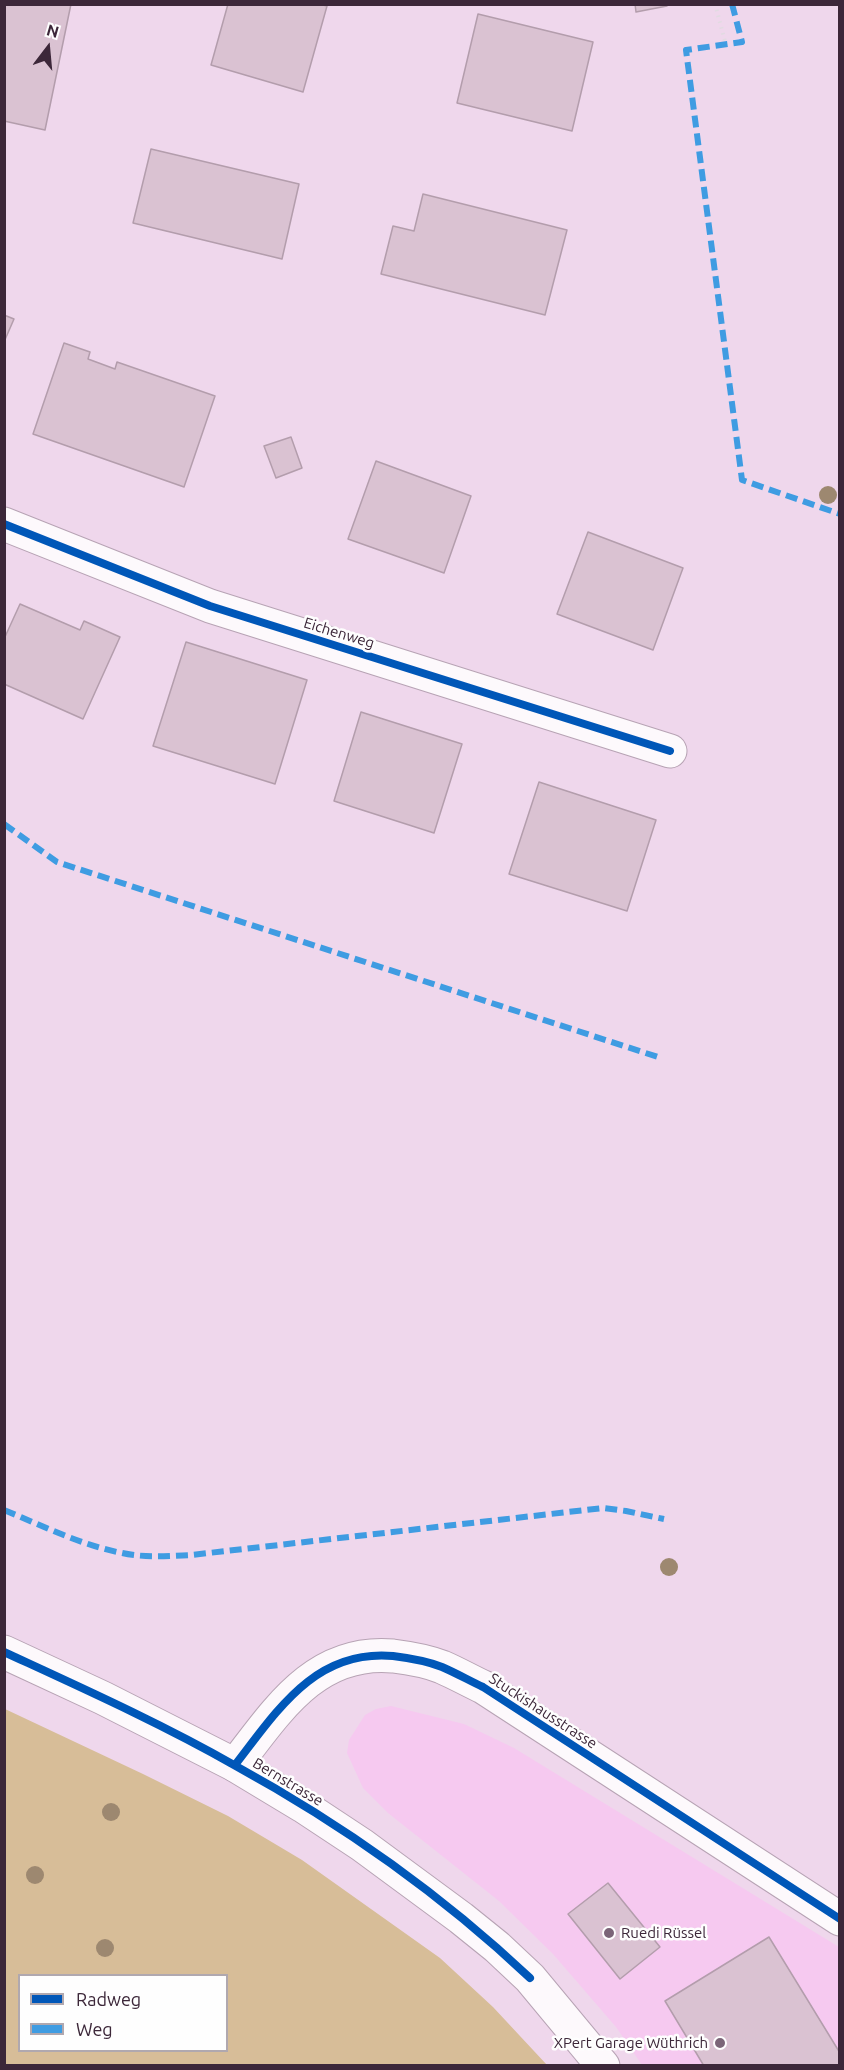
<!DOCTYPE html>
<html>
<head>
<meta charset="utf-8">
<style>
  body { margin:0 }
  #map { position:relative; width:844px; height:2070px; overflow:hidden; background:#efd7ec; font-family:Ubuntu,sans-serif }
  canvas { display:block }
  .frame { position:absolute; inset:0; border:6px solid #3c2739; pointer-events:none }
  .legend { position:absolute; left:18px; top:1974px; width:210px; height:78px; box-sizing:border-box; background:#fefefe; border:2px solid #b0a8af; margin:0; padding:8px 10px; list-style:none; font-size:18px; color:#3c2739 }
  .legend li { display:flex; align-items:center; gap:12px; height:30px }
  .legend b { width:30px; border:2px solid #b0a8af }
  .north { position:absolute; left:18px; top:18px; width:60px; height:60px; -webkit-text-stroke:4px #fefefe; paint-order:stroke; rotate:16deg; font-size:16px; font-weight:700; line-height:24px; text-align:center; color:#3c2739 }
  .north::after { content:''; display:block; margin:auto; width:21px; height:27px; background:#3c2739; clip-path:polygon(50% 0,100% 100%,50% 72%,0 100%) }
</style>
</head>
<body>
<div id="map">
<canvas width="844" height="2070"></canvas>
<div class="frame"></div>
<ul class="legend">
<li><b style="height:8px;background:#0057b8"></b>Radweg</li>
<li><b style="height:8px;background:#3f9ce2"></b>Weg</li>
</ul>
<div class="north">N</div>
</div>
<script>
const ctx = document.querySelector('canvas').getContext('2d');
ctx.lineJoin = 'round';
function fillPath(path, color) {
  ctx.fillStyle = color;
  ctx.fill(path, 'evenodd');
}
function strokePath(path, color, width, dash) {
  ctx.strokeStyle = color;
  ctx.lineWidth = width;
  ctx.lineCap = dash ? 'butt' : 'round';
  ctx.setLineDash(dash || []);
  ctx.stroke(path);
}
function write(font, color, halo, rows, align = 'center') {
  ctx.font = font + ' Ubuntu,sans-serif';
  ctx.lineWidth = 5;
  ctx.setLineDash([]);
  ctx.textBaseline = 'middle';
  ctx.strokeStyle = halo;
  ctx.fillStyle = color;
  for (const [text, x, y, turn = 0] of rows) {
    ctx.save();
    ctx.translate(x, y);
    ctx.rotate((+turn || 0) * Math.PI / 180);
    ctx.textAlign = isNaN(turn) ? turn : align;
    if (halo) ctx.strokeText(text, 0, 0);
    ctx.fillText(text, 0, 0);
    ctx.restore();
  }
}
const built = new Path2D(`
  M391,1706L464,1724L514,1748L839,1947V2065H642L616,2027L553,1954L499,1901L388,1813L363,1788L347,1753L349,1740L365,1715L376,1709Z`);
const green = new Path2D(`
  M5,1709L143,1774L228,1816L302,1860L440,1958L493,2007L547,2065H5ZM20,1976H226V2050H20Z`);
const building = new Path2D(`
  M4,4H71L45,130L4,121Z
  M228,4H319L327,6L303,92L211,65Z
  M635,4H667V6L636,12Z
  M478,14L593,42L572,131L457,103Z
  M151,149L299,184L282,259L133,223Z
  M423,194L567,230L545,315L381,274L393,226L414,231Z
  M4,315L14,319L4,342Z
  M64,343L90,352L88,359L115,369L117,362L215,396L184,487L33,434Z
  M291,437L302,468L276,478L264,446Z
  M376,461L471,496L444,573L348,539Z
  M588,532L683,568L653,650L557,614Z
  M20,604L80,630L84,621L120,637L83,719L4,684V639Z
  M186,642L307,680L275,784L153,746Z
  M361,712L462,744L434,833L334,801Z
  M539,782L656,820L627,911L509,874Z
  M608,1883L660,1947L620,1979L568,1914Z
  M769,1937L840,2053V2066H704L665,2001Z`);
const path = new Path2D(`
  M715,4L726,45`);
const minor = new Path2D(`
  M4,524L210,606L670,751
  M235,1765C277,1711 315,1649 393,1656C409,1658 427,1661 442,1667C456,1673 470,1681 483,1687L840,1919`);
const major = new Path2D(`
  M4,1652L103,1698L235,1765L303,1806L362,1845L461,1918L497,1947L530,1978L603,2066`);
const quiet = new Path2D(`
  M732,4L742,42L686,50L742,480L840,514
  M4,824L57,862L661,1058
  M4,1510C43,1526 81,1545 122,1553C145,1558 168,1556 191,1555L603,1508L626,1511L664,1519`);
const cycleway = new Path2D(`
  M4,524L210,606L670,751
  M4,1652C82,1688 160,1723 234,1765C340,1823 442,1895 530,1978
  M235,1765C277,1711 315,1649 393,1656C409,1658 427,1661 442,1667C456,1673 470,1681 483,1687L840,1919`);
const trees = [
  [828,495],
  [669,1567],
  [111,1812],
  [35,1875],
  [105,1948]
];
const markers = [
  [609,1933,6,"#7b6578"],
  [720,2043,6,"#7b6578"]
];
const streetNames = [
  ["Eichenweg",339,633,17],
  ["Stuckishausstrasse",543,1711,33],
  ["Bernstrasse",288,1782,31]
];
const poiNames = [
  ["Ruedi Rüssel",621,1933],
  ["XPert Garage Wüthrich",708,2043,"right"]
];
fillPath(built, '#f6c9f0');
fillPath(green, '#d7bd98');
fillPath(building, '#dac2d2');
strokePath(building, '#b39dac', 1.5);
strokePath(minor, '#b7a3b4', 35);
strokePath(major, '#b7a3b4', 35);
strokePath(path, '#e2dbe2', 4, [1.5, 4.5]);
strokePath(minor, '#fdf9fc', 33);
strokePath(major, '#fdf9fc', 33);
strokePath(quiet, '#3f9ce2', 6, [12, 6]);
strokePath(cycleway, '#0057b8', 8);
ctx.fillStyle = '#9d8870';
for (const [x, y] of trees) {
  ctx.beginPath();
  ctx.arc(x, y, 9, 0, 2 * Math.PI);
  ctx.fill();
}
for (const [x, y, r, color] of markers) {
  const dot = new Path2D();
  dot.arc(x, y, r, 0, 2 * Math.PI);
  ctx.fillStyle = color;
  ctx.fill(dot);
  strokePath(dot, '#fefefe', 2);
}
write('15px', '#3c2739', '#fefefe', streetNames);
write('15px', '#3c2739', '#fefefe', poiNames, 'left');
</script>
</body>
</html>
